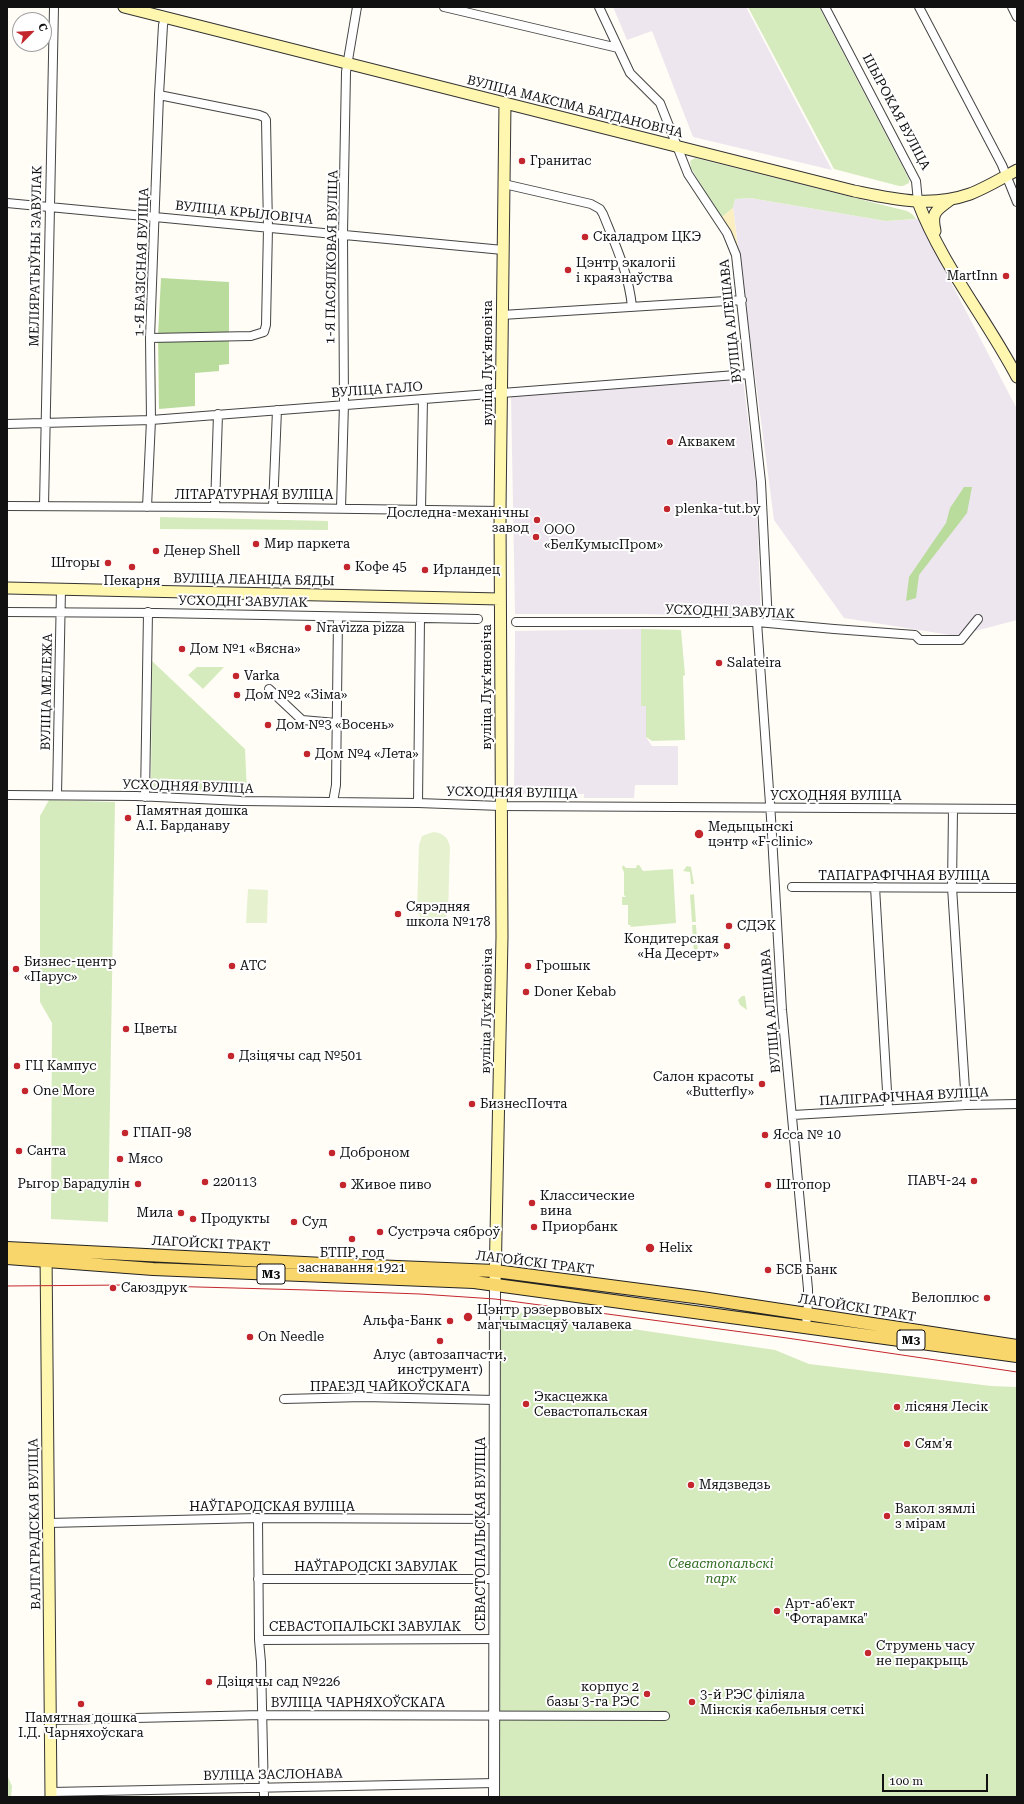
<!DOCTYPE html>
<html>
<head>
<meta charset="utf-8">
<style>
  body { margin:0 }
  #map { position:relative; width:1024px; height:1804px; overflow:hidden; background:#fffdf5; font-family:"Roboto Serif",serif }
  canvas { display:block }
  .frame { position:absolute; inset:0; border:8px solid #111; pointer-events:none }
  .north { position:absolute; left:12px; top:12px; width:40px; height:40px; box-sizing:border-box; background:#fff; border:1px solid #a0a0a0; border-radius:50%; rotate:66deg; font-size:11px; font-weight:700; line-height:16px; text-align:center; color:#111 }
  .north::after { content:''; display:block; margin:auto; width:14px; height:18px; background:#c4262e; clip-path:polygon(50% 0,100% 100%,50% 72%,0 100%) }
  .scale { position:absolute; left:882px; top:1774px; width:106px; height:18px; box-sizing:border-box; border:2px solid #111; border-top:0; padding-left:5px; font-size:12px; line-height:14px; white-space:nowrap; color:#111; -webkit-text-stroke:3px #fff; paint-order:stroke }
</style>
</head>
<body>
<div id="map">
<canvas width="1024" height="1804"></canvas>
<div class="frame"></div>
<div class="north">С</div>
<div class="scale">100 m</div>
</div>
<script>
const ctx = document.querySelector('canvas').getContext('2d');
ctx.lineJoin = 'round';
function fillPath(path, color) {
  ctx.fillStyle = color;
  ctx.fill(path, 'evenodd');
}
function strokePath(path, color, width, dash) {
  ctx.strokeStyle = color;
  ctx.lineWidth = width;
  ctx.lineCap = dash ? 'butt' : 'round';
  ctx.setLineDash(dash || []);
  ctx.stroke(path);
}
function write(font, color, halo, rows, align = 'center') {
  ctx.font = font + ' "Roboto Serif",serif';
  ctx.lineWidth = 4;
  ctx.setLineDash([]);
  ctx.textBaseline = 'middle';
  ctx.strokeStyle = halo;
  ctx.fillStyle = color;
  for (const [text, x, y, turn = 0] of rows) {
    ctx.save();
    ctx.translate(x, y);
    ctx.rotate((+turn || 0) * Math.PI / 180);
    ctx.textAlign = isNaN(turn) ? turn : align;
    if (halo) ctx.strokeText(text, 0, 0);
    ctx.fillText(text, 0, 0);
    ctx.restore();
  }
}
const industrial = new Path2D(`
  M613,7H746L832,170L693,137L652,31L627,40Z
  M750,198L886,221L918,219L1017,409V620L956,636L844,618L774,520L733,208L735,199Z
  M743,379L756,484L761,617L643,614H515L511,397Z
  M641,629V705L646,706V737L652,746H678V785H635L634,798H584V794H514L515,631Z`);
const green = new Path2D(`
  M748,7H819L909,179V183L903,186H899L834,169Z
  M695,158L907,211L912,214L916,219L886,221L750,198L735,199L733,208L721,218L691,168L690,161Z
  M160,517L328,521V530L160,529Z
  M641,629L681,630L685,675L683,676L685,740L652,741L646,737V706H641Z
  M152,661L245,749L247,793L151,789Z
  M197,667H224L203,689L188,675Z
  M49,800L115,802L108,1222L51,1219L52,1023L40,1002V816Z
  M623,865L626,868H636L637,865H639L643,871L673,869L676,923L630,927L631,925H628V905H622V897H626L624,895V872L622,868Z
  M687,866L691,867L694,884H691L690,872L683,871Z
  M694,894L696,922H692L690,895Z
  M692,925H696L698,953H694Z
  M742,996H745L747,1010L740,1005L738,1000Z
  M497,1309L775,1350L809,1364L991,1386L1017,1387V1797H496Z
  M7,1775L12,1786L11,1797H7Z`);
const forest = new Path2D(`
  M161,278L229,282V364L219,365V371L195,373V406L159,409L158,335Z
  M964,487H972L967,513L919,575L916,598L906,601L909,577L946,523L950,508Z`);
const sand = new Path2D(`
  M733,208L738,249L721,218Z`);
const pitch = new Path2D(`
  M433,832C443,833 448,837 450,847L448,913C443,924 434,927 423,923L417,910L419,845L422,836Z
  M248,889L268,890L267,923H246Z`);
const minor = new Path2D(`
  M444,7L618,48
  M599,7L630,73L660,103L688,174L727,233L736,255L761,482L768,623
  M825,7L916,181L918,202
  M919,7L1002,165L1017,202
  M1012,7L1017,17
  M504,184L591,204L600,209L603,214C615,244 629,274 632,307
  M7,203L503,250
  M502,315L742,300
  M150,338L251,336L264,332L266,325L268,228L266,120L264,117L259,115L159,95
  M7,424L151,420L749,374
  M7,506L215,507L500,511
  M44,506L54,7
  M147,507L151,420L150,338L159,95L163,25L165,18
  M215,507L218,414
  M273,507L277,410
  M341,508L344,404L343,234L346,72L357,7
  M421,510L423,399
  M7,612L156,613L478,619
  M516,622H757L834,629L915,635L920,640H961L978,619
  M757,622L771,818L782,1010L808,1289V1303L806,1326
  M269,689L302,720L336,723
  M7,795L136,796L241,801L418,803L501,806L1017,809
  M57,795L61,589
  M145,797L148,612
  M333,802L336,785L338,617
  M418,803L420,618
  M953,809L952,887L966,1105
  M792,887L1017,888
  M875,887L888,1108
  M793,1115L966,1105L1017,1104
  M284,1399L364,1397L495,1400
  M258,1518L259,1640L261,1662L264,1797
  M49,1523L258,1518L495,1519
  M258,1579H494
  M259,1640L495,1639
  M51,1720L262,1715L665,1716
  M51,1792L495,1783`);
const tertiary = new Path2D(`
  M494,1797L495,1284`);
const secondary = new Path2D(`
  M124,7L854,191C893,199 930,208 970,194C986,188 1002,178 1017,170
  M918,202C942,265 986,318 1017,377
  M935,231C931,213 935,211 950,200
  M7,588L500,599
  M46,1252L51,1797
  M495,1284L502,937L500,511L505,103`);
const primary = new Path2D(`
  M7,1248L324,1264L495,1271L702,1298L1017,1346
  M7,1258L153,1269L474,1282L1017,1356`);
const tram = new Path2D(`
  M7,1286L125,1285L308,1290L420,1294L495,1299L787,1338L1017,1372`);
const markers = [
  [522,161,4,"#c4262e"],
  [585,237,4,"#c4262e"],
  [568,270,4,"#c4262e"],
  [1006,276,4,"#c4262e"],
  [670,442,4,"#c4262e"],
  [667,509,4,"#c4262e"],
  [537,520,4,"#c4262e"],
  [536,537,4,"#c4262e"],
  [256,544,4,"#c4262e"],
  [156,551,4,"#c4262e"],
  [108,563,4,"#c4262e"],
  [132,567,4,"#c4262e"],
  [347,567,4,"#c4262e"],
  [425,570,4,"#c4262e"],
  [308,628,4,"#c4262e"],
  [182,649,4,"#c4262e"],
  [719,663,4,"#c4262e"],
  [236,676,4,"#c4262e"],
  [237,695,4,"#c4262e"],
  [268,725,4,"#c4262e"],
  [307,754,4,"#c4262e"],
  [128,818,4,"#c4262e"],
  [699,834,5,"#c4262e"],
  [398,914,4,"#c4262e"],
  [729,926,4,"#c4262e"],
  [727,946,4,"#c4262e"],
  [232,966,4,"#c4262e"],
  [528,966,4,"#c4262e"],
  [16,969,4,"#c4262e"],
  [526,992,4,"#c4262e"],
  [126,1029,4,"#c4262e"],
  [231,1056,4,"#c4262e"],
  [17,1066,4,"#c4262e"],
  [762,1084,4,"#c4262e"],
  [25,1091,4,"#c4262e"],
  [472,1104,4,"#c4262e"],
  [125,1133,4,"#c4262e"],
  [765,1135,4,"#c4262e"],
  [19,1151,4,"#c4262e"],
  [332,1153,4,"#c4262e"],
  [120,1159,4,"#c4262e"],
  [974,1181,4,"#c4262e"],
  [205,1182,4,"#c4262e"],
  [138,1184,4,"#c4262e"],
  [343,1185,4,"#c4262e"],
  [768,1185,4,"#c4262e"],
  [532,1203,4,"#c4262e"],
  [181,1213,4,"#c4262e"],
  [193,1219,4,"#c4262e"],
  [294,1222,4,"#c4262e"],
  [534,1227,4,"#c4262e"],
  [380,1232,4,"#c4262e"],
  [352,1239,4,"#c4262e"],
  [650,1248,5,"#c4262e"],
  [768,1270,4,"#c4262e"],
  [113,1288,4,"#c4262e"],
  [987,1298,4,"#c4262e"],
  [468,1317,5,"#c4262e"],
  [450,1321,4,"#c4262e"],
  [250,1337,4,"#c4262e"],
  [440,1341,4,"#c4262e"],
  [526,1404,4,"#c4262e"],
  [897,1407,4,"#c4262e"],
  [907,1444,4,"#c4262e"],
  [691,1485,4,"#c4262e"],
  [887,1516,4,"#c4262e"],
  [777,1611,4,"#c4262e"],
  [868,1653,4,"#c4262e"],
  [209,1682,4,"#c4262e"],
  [647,1694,4,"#c4262e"],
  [692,1702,4,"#c4262e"],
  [81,1704,4,"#c4262e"]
];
const shields = [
  [271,1274,28],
  [911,1340,28]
];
const shieldNames = [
  ["М3",271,1274],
  ["М3",911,1340]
];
const streetNames = [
  ["ВУЛІЦА МАКСІМА БАГДАНОВІЧА",575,107,14],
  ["ШЫРОКАЯ ВУЛІЦА",896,112,62],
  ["ВУЛІЦА КРЫЛОВІЧА",244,213,6],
  ["МЕЛІЯРАТЫЎНЫ ЗАВУЛАК",36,256,-89],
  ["1-Я ПАСЯЛКОВАЯ ВУЛІЦА",332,257,-89],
  ["1-Я БАЗІСНАЯ ВУЛІЦА",142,262,-88],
  ["ВУЛІЦА АЛЕШАВА",731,321,-96],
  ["вуліца Лукʼяновіча",488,363,-90],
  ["ВУЛІЦА ГАЛО",377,390,-4],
  ["ЛІТАРАТУРНАЯ ВУЛІЦА",254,495],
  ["ВУЛІЦА ЛЕАНІДА БЯДЫ",254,580,1],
  ["УСХОДНІ ЗАВУЛАК",243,602,1],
  ["УСХОДНІ ЗАВУЛАК",730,612,2],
  ["вуліца Лукʼяновіча",487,687,-90],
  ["ВУЛІЦА МЕЛЕЖА",47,692,-89],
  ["УСХОДНЯЯ ВУЛІЦА",188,787,2],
  ["УСХОДНЯЯ ВУЛІЦА",512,793,1],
  ["УСХОДНЯЯ ВУЛІЦА",836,796],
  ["ТАПАГРАФІЧНАЯ ВУЛІЦА",904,876],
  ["вуліца Лукʼяновіча",487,1011,-89],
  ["ВУЛІЦА АЛЕШАВА",771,1011,-95],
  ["ПАЛІГРАФІЧНАЯ ВУЛІЦА",904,1097,-3],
  ["ЛАГОЙСКІ ТРАКТ",211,1244,3],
  ["ЛАГОЙСКІ ТРАКТ",535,1263,7],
  ["ЛАГОЙСКІ ТРАКТ",857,1308,9],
  ["ПРАЕЗД ЧАЙКОЎСКАГА",390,1387],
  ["НАЎГАРОДСКАЯ ВУЛІЦА",272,1507],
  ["ВАЛГАГРАДСКАЯ ВУЛІЦА",35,1524,-91],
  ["СЕВАСТОПАЛЬСКАЯ ВУЛІЦА",481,1534,-90],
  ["НАЎГАРОДСКІ ЗАВУЛАК",376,1567],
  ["СЕВАСТОПАЛЬСКІ ЗАВУЛАК",365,1627],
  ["ВУЛІЦА ЧАРНЯХОЎСКАГА",358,1703],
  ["ВУЛІЦА ЗАСЛОНАВА",273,1775,-1]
];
const poiNames = [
  ["Гранитас",530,161],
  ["Скаладром ЦКЭ",593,237],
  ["Цэнтр экалогіі",576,263],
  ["і краязнаўства",576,278],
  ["MartInn",998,276,"right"],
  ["Аквакем",678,442],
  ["plenka-tut.by",675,509],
  ["Доследна-механічны",529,513,"right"],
  ["завод",529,528,"right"],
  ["ООО",544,530],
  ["«БелКумысПром»",544,545],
  ["Мир паркета",264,544],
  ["Денер Shell",164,551],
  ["Шторы",100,563,"right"],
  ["Кофе 45",355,567],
  ["Ирландец",433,570],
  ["Пекарня",132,581,"center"],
  ["Nravizza pizza",316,628],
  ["Дом №1 «Вясна»",190,649],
  ["Salateira",727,663],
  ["Varka",244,676],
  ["Дом №2 «Зіма»",245,695],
  ["Дом №3 «Восень»",276,725],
  ["Дом №4 «Лета»",315,754],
  ["Памятная дошка",136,811],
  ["А.І. Барданаву",136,826],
  ["Медыцынскі",708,827],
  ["цэнтр «F-clinic»",708,842],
  ["Сярэдняя",406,907],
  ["школа №178",406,922],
  ["СДЭК",737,926],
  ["Кондитерская",719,939,"right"],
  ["«На Десерт»",719,954,"right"],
  ["Бизнес-центр",24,962],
  ["«Парус»",24,977],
  ["АТС",240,966],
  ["Грошык",536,966],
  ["Doner Kebab",534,992],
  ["Цветы",134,1029],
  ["Дзіцячы сад №501",239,1056],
  ["ГЦ Кампус",25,1066],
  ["Салон красоты",754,1077,"right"],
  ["«Butterfly»",754,1092,"right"],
  ["One More",33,1091],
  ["БизнесПочта",480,1104],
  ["ГПАП-98",133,1133],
  ["Ясса № 10",773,1135],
  ["Санта",27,1151],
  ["Доброном",340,1153],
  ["Мясо",128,1159],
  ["ПАВЧ-24",966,1181,"right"],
  ["220113",213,1182],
  ["Рыгор Барадулін",130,1184,"right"],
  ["Живое пиво",351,1185],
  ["Штопор",776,1185],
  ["Классические",540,1196],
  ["вина",540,1211],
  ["Мила",173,1213,"right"],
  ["Продукты",201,1219],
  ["Суд",302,1222],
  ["Приорбанк",542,1227],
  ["Сустрэча сяброў",388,1232],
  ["Helix",659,1248],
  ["БТПР, год",352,1253,"center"],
  ["заснавання 1921",352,1268,"center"],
  ["БСБ Банк",776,1270],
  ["Саюздрук",121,1288],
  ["Велоплюс",979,1298,"right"],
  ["Цэнтр рэзервовых",477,1310],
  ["магчымасцяў чалавека",477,1325],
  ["Альфа-Банк",442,1321,"right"],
  ["On Needle",258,1337],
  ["Алус (автозапчасти,",440,1355,"center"],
  ["инструмент)",440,1370,"center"],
  ["Экасцежка",534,1397],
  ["Севастопальская",534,1412],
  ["лісяня Лесік",905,1407],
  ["Сям'я",915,1444],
  ["Мядзведзь",699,1485],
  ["Вакол зямлі",895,1509],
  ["з мірам",895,1524],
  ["Арт-аб'ект",785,1604],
  ["\"Фотарамка\"",785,1619],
  ["Струмень часу",876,1646],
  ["не перакрыць",876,1661],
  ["Дзіцячы сад №226",217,1682],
  ["корпус 2",639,1687,"right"],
  ["базы 3-га РЭС",639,1702,"right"],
  ["3-й РЭС філіяла",700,1695],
  ["Мінскія кабельныя сеткі",700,1710],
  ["Памятная дошка",81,1718,"center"],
  ["І.Д. Чарняхоўскага",81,1733,"center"]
];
const parkNames = [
  ["Севастопальскі",721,1564],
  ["парк",721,1579]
];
fillPath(industrial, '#eee6ef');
fillPath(green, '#d5ebbd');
fillPath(forest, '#b9dc9c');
fillPath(sand, '#fbeec1');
fillPath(pitch, '#e6f2cf');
strokePath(minor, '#444', 10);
strokePath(tertiary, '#444', 12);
strokePath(secondary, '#333', 13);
strokePath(primary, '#222', 14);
strokePath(minor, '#fff', 8);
strokePath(tertiary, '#fff', 10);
strokePath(secondary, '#fff6b0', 11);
strokePath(primary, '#f9d66b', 12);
strokePath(tram, '#c4262e', 1);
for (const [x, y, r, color] of markers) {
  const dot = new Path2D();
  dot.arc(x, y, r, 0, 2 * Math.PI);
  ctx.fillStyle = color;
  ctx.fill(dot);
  strokePath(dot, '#fff', 1.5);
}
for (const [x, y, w] of shields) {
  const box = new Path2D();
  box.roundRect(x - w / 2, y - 10, w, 20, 3);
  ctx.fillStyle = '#fff';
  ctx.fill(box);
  strokePath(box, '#111', 1);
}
write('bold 12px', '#111', null, shieldNames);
write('13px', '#111', '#fff', streetNames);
write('13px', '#111', '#fff', poiNames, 'left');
write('italic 13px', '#2f6b1f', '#fff', parkNames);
</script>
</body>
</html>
